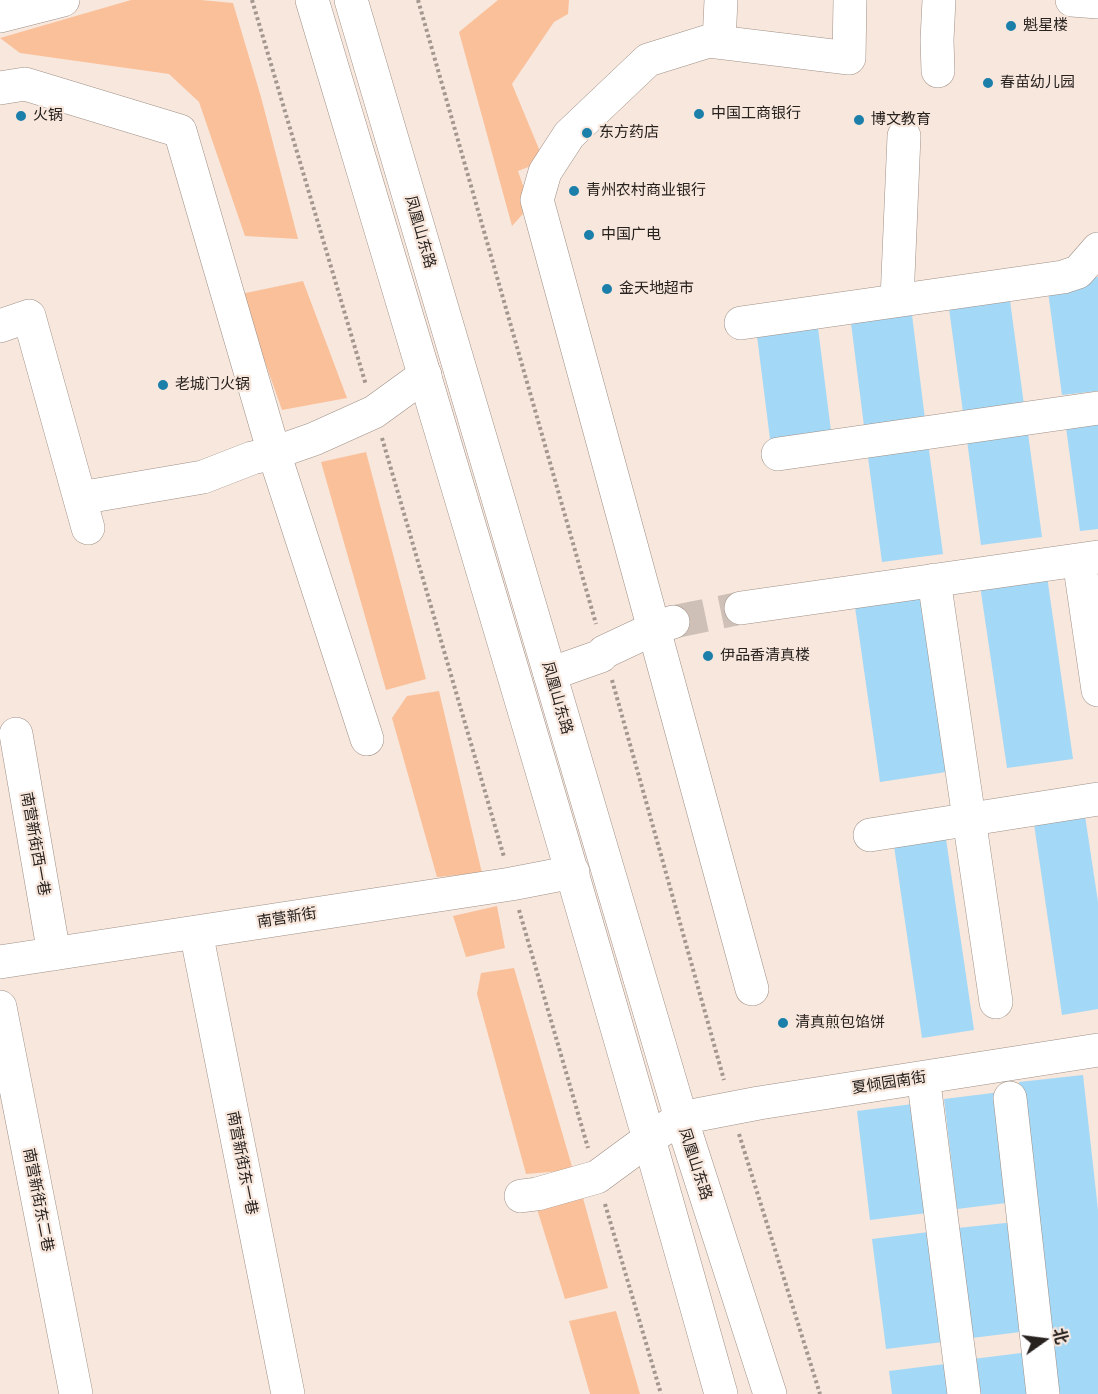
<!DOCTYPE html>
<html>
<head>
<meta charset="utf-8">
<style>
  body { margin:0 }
  #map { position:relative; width:1098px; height:1394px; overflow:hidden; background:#f7e7dd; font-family:Literata,"Noto Sans SC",serif }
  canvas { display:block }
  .north { position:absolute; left:1014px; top:1310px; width:60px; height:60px; -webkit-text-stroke:4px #f7e7dd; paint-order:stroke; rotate:76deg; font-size:16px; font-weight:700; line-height:24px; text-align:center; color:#28221f }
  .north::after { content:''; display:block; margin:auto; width:21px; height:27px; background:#28221f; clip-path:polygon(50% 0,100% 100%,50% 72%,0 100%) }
</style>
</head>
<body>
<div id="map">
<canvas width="1098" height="1394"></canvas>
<div class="north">北</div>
</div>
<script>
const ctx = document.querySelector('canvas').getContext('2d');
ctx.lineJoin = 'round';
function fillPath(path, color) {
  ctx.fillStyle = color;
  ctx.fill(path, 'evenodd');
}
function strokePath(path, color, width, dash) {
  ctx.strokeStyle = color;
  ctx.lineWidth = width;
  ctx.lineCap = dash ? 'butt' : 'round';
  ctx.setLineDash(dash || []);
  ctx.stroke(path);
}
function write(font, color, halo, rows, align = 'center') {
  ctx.font = font + ' Literata,"Noto Sans SC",serif';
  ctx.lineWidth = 4.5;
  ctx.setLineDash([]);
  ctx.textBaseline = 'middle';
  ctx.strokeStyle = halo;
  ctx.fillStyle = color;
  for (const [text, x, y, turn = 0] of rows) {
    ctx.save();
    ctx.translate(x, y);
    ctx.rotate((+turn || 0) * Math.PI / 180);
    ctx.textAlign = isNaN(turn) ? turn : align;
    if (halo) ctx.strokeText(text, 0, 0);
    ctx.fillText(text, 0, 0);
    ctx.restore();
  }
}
const green = new Path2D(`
  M131,0H201L233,3L261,97L298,239L245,236L199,102L169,74L20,53L0,38Z
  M498,0H569L568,14L554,22L512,84L544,161L518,171L530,206L512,226L459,32Z
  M303,281L347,398L282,410L241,294Z
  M366,452L426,679L386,690L321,462Z
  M439,691L482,873L437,877L392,718L407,696Z
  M497,906L505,948L466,957L453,916Z
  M514,968L573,1170L526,1174L477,994L481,973Z
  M583,1198L608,1288L565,1299L537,1209Z
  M616,1311L640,1394H590L569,1321Z`);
const building = new Path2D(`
  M1098,277V391L1062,395L1047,284Z
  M1009,293L1024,405L963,412L948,301Z
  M911,307L925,419L864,426L850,315Z
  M817,320L831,431L770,439L756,328Z
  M1098,415V529L1080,531L1065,420Z
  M1027,426L1042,537L981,545L966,433Z
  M928,443L943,554L882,562L867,450Z
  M1045,562L1073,759L1007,768L978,572Z
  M918,576L946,772L880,782L852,586Z
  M1085,816L1098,902V1009L1062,1015L1034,824Z
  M946,839L974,1030L922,1038L894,846Z
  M1083,1075L1098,1210V1394H1055L1019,1082Z
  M1001,1092L1014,1202L957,1209L944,1099Z
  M913,1104L927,1213L870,1220L857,1111Z
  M1015,1222L1028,1331L972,1338L958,1228Z
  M929,1232L943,1342L886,1349L872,1239Z
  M1029,1352L1034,1394H977L973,1359Z
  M945,1364L949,1394H892L889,1371Z`);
const minorTunnel = new Path2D(`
  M673,622L741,608`);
const path = new Path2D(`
  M252,0L366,385
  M418,0L596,624
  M382,438L504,857
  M612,680L724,1080
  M519,910L588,1148
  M739,1134L820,1394
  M605,1204L661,1394`);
const minor = new Path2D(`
  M719,42L721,0
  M938,71L937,40L939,0
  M0,88L25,84L180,131L274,453L367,739
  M897,300L904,136
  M741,323L1063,277L1078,272L1098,249
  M0,326L29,316L88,528
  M778,454L1098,408
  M80,498L203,477L252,458L274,453L314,439L374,412L425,375
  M1079,560L1098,690
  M934,580L996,1002
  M741,608L1098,557
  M550,674L601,656L604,652L653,629L673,622
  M16,734L54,954
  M870,835L1098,799
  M196,932L288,1394
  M0,962L511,884L573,872
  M752,989L537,200L545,172L569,135L648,60L709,41L849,58L850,0
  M0,1007L76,1394
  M925,1091L964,1394
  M1010,1098L1043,1394
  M521,1196L537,1194L597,1177L650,1138L681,1118L759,1103L1098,1050`);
const major = new Path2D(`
  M312,0C451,464 591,927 721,1394
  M351,0L681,1118L770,1394
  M1072,0L1098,2
  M0,16L63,0`);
const markers = [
  [1011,26,6,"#1b7faa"],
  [988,83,6,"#1b7faa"],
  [699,114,6,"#1b7faa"],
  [21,116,6,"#1b7faa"],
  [859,120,6,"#1b7faa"],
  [587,133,6,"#1b7faa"],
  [574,191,6,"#1b7faa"],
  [589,235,6,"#1b7faa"],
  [607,289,6,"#1b7faa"],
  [163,385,6,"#1b7faa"],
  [708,656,6,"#1b7faa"],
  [783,1023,6,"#1b7faa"]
];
const poiNames = [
  ["魁星楼",1023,26],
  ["春苗幼儿园",1000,83],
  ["中国工商银行",711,114],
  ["火锅",33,116],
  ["博文教育",871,120],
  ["东方药店",599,133],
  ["青州农村商业银行",586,191],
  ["中国广电",601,235],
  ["金天地超市",619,289],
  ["老城门火锅",175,385],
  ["伊品香清真楼",720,656],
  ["清真煎包馅饼",795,1023]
];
const streetNames = [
  ["凤凰山东路",420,232,74],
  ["凤凰山东路",557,698,74],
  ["南营新街西一巷",35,844,80],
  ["南营新街",287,918,-9],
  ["夏倾园南街",889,1083,-9],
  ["南营新街东一巷",242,1163,79],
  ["凤凰山东路",695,1164,72],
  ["南营新街东二巷",38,1200,79]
];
fillPath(green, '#fac09a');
fillPath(building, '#a3d8f6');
strokePath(minorTunnel, '#cec0b7', 33, [33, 16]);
strokePath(minor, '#9f9087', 34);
strokePath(major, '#9f9087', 34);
strokePath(path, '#a3978f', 4, [3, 3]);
strokePath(minor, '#fff', 33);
strokePath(major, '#fff', 33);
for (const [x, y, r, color] of markers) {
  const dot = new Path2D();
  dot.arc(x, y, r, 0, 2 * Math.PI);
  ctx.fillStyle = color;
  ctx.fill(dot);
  strokePath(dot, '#f7e7dd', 2);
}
write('15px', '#28221f', '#f7e7dd', poiNames, 'left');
write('15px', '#28221f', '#f7e7dd', streetNames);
</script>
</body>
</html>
